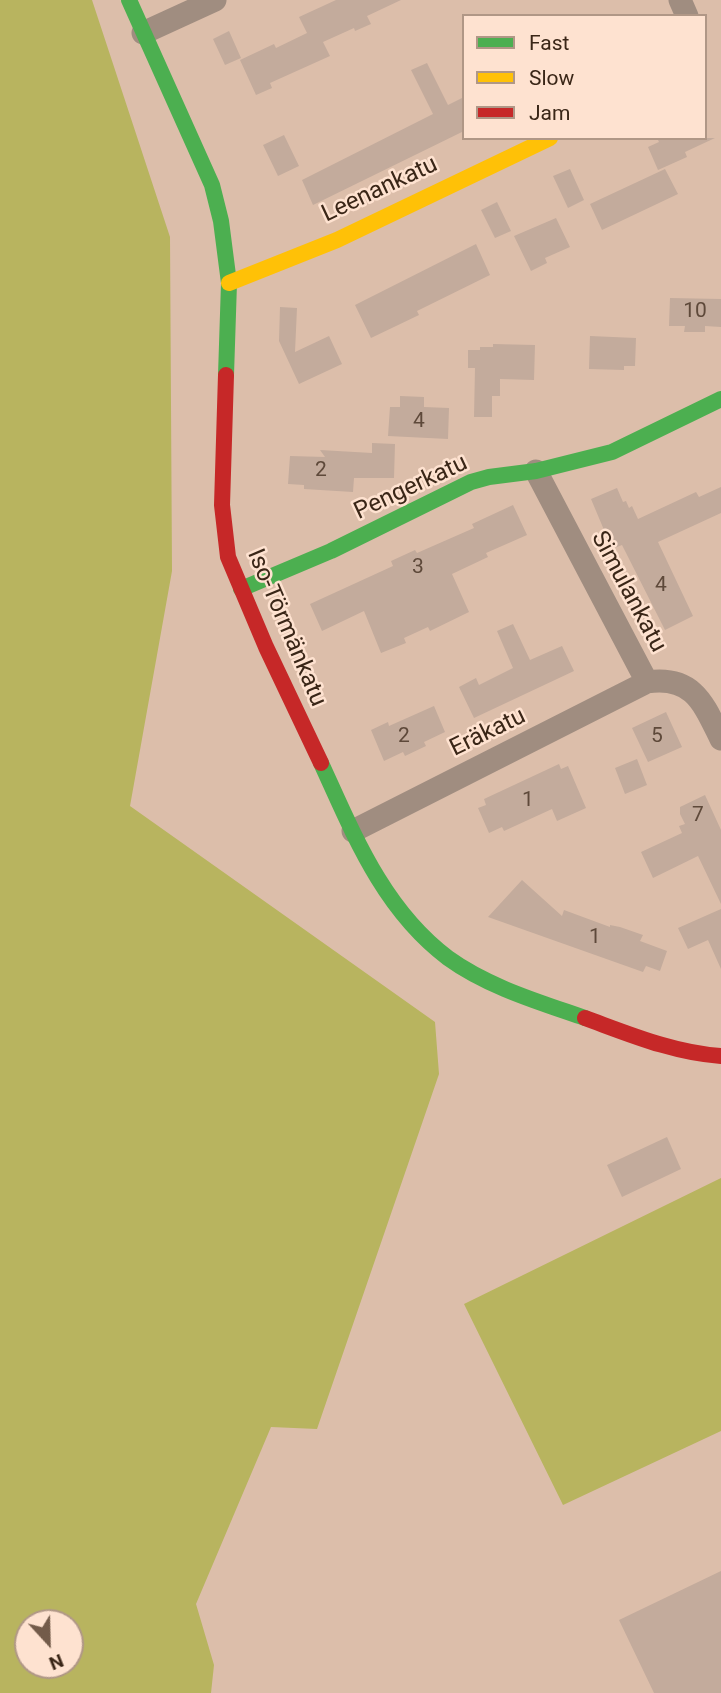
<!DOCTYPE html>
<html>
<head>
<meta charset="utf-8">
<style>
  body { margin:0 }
  #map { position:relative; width:721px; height:1693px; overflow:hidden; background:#dcbeaa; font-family:Roboto,sans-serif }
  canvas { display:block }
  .legend { position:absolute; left:462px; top:14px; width:245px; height:126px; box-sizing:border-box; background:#fee2d0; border:2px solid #b09786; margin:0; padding:9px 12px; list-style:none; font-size:21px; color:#3a2617 }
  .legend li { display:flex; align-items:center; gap:14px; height:35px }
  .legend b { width:35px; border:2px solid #b09786 }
  .north { position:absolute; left:14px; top:1609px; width:70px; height:70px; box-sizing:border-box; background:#fee2d0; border:2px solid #b09786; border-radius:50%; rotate:158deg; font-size:19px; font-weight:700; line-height:28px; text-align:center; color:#3a2617 }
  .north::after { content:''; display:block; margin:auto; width:24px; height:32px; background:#735b4a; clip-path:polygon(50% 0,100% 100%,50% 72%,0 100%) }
</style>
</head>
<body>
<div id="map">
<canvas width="721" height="1693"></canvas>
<ul class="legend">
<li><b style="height:9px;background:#4caf50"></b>Fast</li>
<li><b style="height:9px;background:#ffc107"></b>Slow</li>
<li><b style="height:9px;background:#c62828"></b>Jam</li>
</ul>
<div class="north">N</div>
</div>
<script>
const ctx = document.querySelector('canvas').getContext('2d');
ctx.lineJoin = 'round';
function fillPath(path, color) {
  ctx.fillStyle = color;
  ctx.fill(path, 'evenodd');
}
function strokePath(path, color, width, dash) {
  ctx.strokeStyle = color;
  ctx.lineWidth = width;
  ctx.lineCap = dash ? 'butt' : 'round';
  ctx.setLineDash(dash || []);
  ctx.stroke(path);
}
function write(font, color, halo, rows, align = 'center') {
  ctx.font = font + ' Roboto,sans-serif';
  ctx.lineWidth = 5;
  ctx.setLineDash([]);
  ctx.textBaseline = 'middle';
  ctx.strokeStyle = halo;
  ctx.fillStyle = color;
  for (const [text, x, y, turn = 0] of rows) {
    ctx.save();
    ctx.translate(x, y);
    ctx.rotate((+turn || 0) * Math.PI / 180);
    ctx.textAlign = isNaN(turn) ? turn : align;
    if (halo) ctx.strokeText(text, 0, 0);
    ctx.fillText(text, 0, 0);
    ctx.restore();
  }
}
const green = new Path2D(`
  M0,0H92L170,237L172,571L130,806L435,1022L439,1074L317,1429L271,1427L196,1604L214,1665L211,1693H0ZM28,1623H70V1665H28Z
  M721,1178V1431L563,1505L464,1304Z`);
const building = new Path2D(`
  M336,0H401L367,16L371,24L355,31L354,28L323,42L330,56L270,83L272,88L256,95L240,60L274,44L276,48L307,33L299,17Z
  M229,31L241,58L225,65L213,39Z
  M427,63L448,105L464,97V131L313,205L302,180L433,114L411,70Z
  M284,135L299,166L278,176L263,145Z
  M657,138H715L685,152L687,157L658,170L648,147L659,142Z
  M570,169L584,200L568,208L553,176Z
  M665,169L678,194L602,230L590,204Z
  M497,202L511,231L495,238L481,210Z
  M556,218L570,247L545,258L547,263L531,271L514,236Z
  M476,244L490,275L417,311L419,315L371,338L355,305Z
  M670,298L721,299V327L705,326V332H684L685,326H669Z
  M280,307L297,308L295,352L329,336L342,364L299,384L279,341Z
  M590,336L636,338L635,366H624V370L589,369Z
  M493,344L535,345L534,380L500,379V396H492V417H474L475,368H468V350H480V347H493Z
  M400,396L424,397V407L449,408L448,439L388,436L390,407H400Z
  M372,443L395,444L394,478H354L353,492L304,489V485L288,484L290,456L325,457L320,450L372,453Z
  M721,487V513L658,542L693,616L665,630L622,545L612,549L591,499L617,488L623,502L626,501L629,508L632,506L638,519L696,492L699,497Z
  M513,505L527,535L486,553L488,557L452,574L469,612L430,631L428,627L404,638L406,643L381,653L364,611L322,631L310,604L393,566L391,561L415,550L417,553L474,528L472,524Z
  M513,624L530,660L562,646L574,671L474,718L459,687L476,678L479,685L513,668L497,631Z
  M434,706L445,732L424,742L426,746L405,756L403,752L384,761L371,730L388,722L389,726Z
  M666,712L682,747L648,762L632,728Z
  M637,759L647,785L625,794L615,768Z
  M559,764L561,769L568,766L586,808L557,821L552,809L504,831L502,827L489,833L478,808L486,805L484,799Z
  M705,795L721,830V904L698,856L653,878L641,852L682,833L679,826L685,824L680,814V807Z
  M522,880L562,916L564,910L610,927V925L620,927L643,935L640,941L667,951L660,971L646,966L643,972L488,917Z
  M721,909V969L708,940L688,949L678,928Z
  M667,1137L681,1169L622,1197L607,1165Z
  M721,1571V1693H654L619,1620Z`);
const street = new Path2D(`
  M680,0L687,16
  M143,33L215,0
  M536,471L647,682C694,675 704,705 721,739
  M353,831L647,682`);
const fast = new Path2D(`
  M129,0L212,185L221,221L229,283L226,375
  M241,589L331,551L471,482L489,477L536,471L612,452L721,399
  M321,763C354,835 383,909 448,958C488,987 539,1002 585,1018`);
const slow = new Path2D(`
  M229,283L337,240L550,138`);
const jam = new Path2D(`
  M226,375L222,505L228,557L266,647L321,763
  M585,1018C629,1034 674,1053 721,1056`);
const numberNames = [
  ["10",695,312],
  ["4",419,422],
  ["2",321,471],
  ["3",418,568],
  ["4",661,586],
  ["2",404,737],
  ["5",657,737],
  ["1",528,801],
  ["7",698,816],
  ["1",595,938]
];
const streetNames = [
  ["Leenankatu",380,190,-25],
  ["Pengerkatu",411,488,-25],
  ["Simulankatu",628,592,62],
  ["Iso-Törmänkatu",286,628,67],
  ["Eräkatu",488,733,-26]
];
fillPath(green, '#b8b45f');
fillPath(building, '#c3ab9c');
strokePath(street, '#a08d80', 23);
strokePath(fast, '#4caf50', 16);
strokePath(slow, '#ffc107', 16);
strokePath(jam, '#c62828', 16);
write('21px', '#5e493a', null, numberNames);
write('24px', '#3a2617', '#fee2d0', streetNames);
</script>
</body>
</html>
